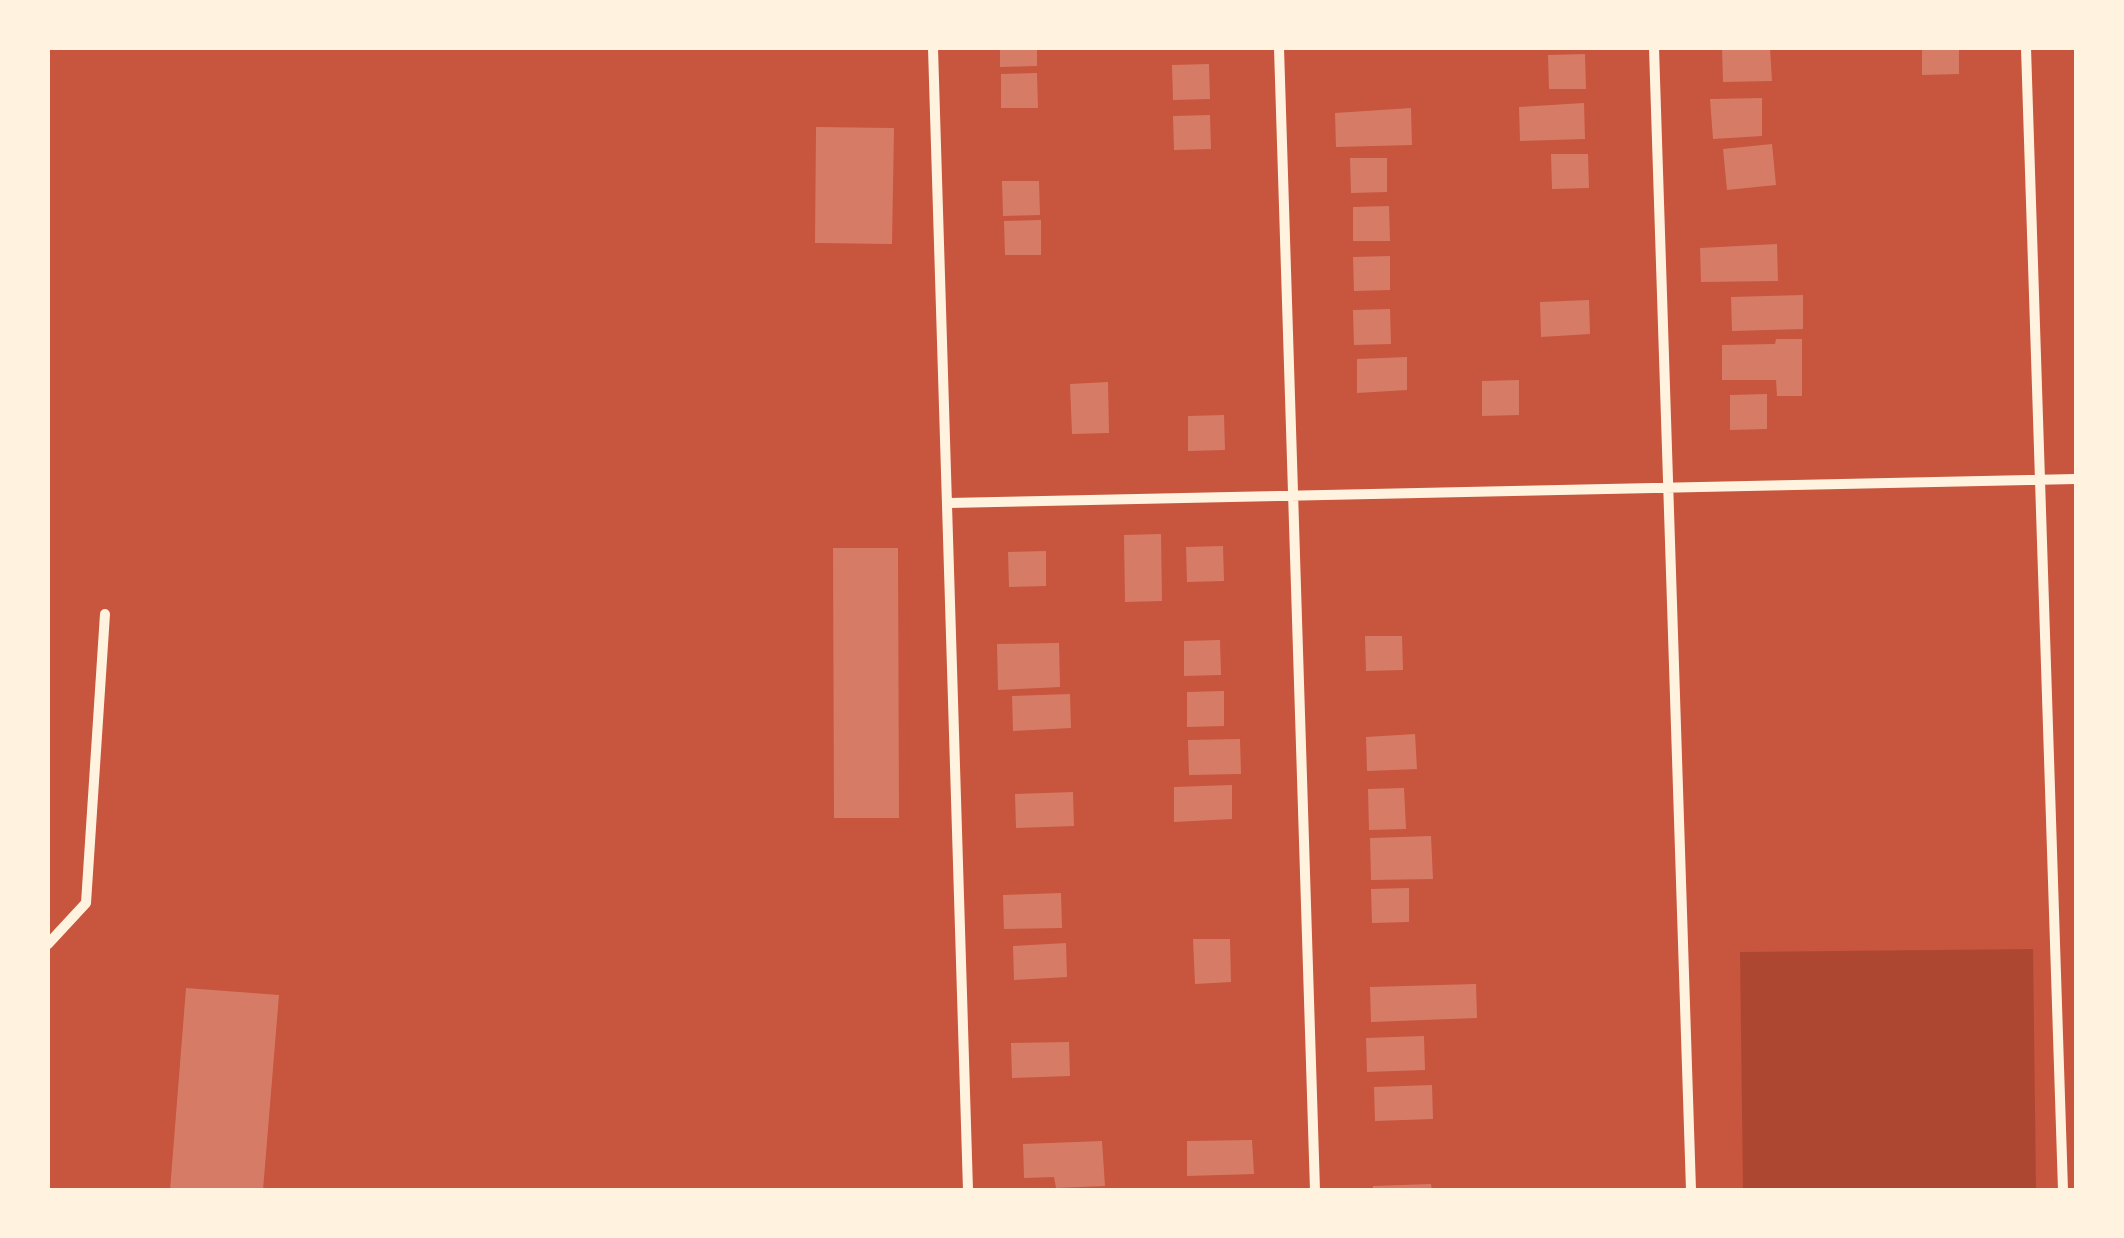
<!DOCTYPE html>
<html>
<head>
<meta charset="utf-8">
<style>
  body { margin:0 }
  #map { position:relative; width:2124px; height:1238px; overflow:hidden; background:#c8553d; font-family:Barlow,sans-serif }
  canvas { display:block }
  .frame { position:absolute; inset:0; border:50px solid #fff3e0; pointer-events:none }
</style>
</head>
<body>
<div id="map">
<canvas width="2124" height="1238"></canvas>
<div class="frame"></div>
</div>
<script>
const ctx = document.querySelector('canvas').getContext('2d');
ctx.lineJoin = 'round';
function fillPath(path, color) {
  ctx.fillStyle = color;
  ctx.fill(path, 'evenodd');
}
function strokePath(path, color, width, dash) {
  ctx.strokeStyle = color;
  ctx.lineWidth = width;
  ctx.lineCap = dash ? 'butt' : 'round';
  ctx.setLineDash(dash || []);
  ctx.stroke(path);
}
const green = new Path2D(`
  M2033,949L2036,1190H1743L1740,952Z`);
const building = new Path2D(`
  M1000,48H1037V66L1000,67Z
  M1722,48H1770L1772,81L1723,82Z
  M1922,48H1959V74L1922,75Z
  M1585,54L1586,89H1549L1548,55Z
  M1209,64L1210,99L1173,100L1172,65Z
  M1037,73L1038,108H1001V74Z
  M1762,98V136L1713,139L1710,99Z
  M1584,103L1585,139L1520,141L1519,107Z
  M1411,108L1412,145L1336,147L1335,113Z
  M1210,115L1211,149L1174,150L1173,116Z
  M816,127L894,128L892,244L815,243Z
  M1772,144L1776,185L1727,190L1723,149Z
  M1551,154H1588L1589,188L1552,189Z
  M1350,158H1387V192L1351,193Z
  M1002,181H1039L1040,215L1003,216Z
  M1389,206L1390,241H1353V207Z
  M1041,220V255H1005L1004,221Z
  M1777,244L1778,281L1701,282L1700,248Z
  M1390,256V290L1354,291L1353,257Z
  M1803,295V329L1732,331L1731,297Z
  M1589,300L1590,334L1541,337L1540,302Z
  M1390,309L1391,344L1354,345L1353,310Z
  M1776,339H1802V396H1777L1776,380H1722V345L1775,344Z
  M1407,357V390L1357,393V359Z
  M1519,380V415L1482,416V381Z
  M1108,382L1109,433L1072,434L1070,384Z
  M1767,394V429L1730,430V395Z
  M1224,415L1225,450L1188,451V416Z
  M1161,534L1162,601L1125,602L1124,535Z
  M1223,546L1224,581L1187,582L1186,547Z
  M833,548H898L899,818H834Z
  M1046,551V586L1009,587L1008,552Z
  M1365,636H1402L1403,670L1366,671Z
  M1220,640L1221,675L1184,676V641Z
  M1059,643L1060,687L998,690L997,644Z
  M1224,691V726L1187,727V692Z
  M1070,694L1071,728L1013,731L1012,696Z
  M1415,734L1417,769L1367,771L1366,737Z
  M1240,739L1241,774L1189,775L1188,740Z
  M1232,785V819L1174,822V787Z
  M1404,788L1406,829L1369,830L1368,789Z
  M1073,792L1074,826L1016,828L1015,794Z
  M1431,836L1433,879L1371,880L1370,838Z
  M1409,888V922L1372,923L1371,889Z
  M1061,893L1062,928L1004,929L1003,895Z
  M1193,939H1230L1231,982L1195,984Z
  M1066,943L1067,977L1014,980L1013,946Z
  M1476,984L1477,1018L1371,1022L1370,987Z
  M186,988L279,995L263,1190H170Z
  M1424,1036L1425,1070L1367,1072L1366,1038Z
  M1069,1042L1070,1076L1012,1078L1011,1043Z
  M1432,1085L1433,1119L1375,1121L1374,1087Z
  M1252,1140L1254,1174L1187,1176V1141Z
  M1102,1141L1105,1186L1056,1188L1054,1177L1024,1178L1023,1144Z
  M1431,1184L1432,1190H1373V1186Z`);
const minor = new Path2D(`
  M933,48L968,1190
  M1279,48L1315,1190
  M1654,48L1691,1190
  M2026,48L2063,1190
  M949,503L2076,479
  M48,944L86,903L105,614`);
fillPath(green, '#ae4732');
fillPath(building, '#d67c66');
strokePath(minor, '#fff3e0', 10);
</script>
</body>
</html>
